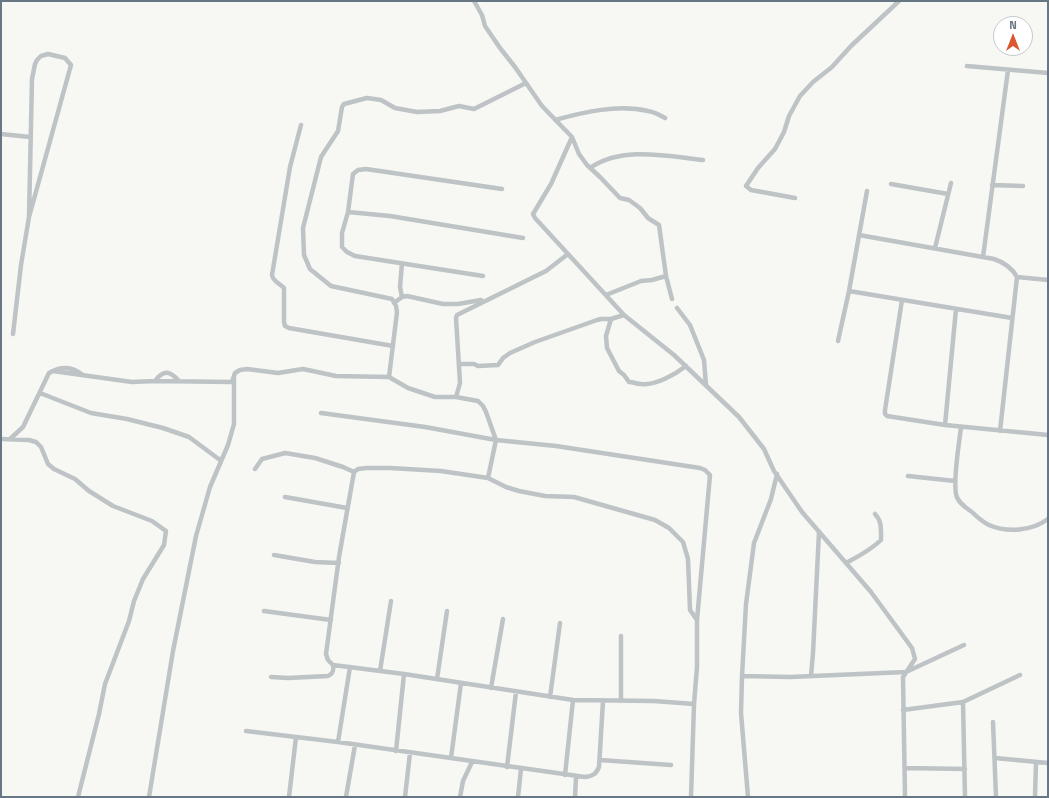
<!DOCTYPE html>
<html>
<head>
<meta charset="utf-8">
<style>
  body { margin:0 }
  #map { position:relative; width:1049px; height:798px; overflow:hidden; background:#f7f7f4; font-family:"Titillium Web",sans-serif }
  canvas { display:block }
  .frame { position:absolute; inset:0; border:2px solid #687784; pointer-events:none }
  .north { position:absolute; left:993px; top:16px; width:40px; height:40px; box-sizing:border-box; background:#fff; border:1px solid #c3c9ce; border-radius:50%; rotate:0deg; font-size:11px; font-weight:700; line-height:16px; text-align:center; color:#687784 }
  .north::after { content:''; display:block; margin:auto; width:14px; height:18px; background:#db5731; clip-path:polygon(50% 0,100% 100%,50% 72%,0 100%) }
</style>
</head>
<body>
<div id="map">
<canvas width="1049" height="798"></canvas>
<div class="frame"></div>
<div class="north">N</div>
</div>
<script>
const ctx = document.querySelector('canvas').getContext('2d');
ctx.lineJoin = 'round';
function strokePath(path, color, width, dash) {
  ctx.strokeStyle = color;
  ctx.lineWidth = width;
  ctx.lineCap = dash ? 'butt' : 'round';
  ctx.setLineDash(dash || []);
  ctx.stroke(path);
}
const street = new Path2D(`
  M474,1L482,15L485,26L500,48L515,67L542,106L572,137L579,154L587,165L600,177L620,198L629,200L640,208L648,218L659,225L666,276L672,299
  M967,66L1048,73
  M555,120C584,112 618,104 648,111C654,112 660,115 665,118
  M301,125L290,167L272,275C273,282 280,283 284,288V322L285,326L289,328L393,346
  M1,134L30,137
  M572,137L551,184L533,214L535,218L624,315L674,355L739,417L764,449L774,471L802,512L871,592L912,648L915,659L903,677L905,797
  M590,168C622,146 666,156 703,160
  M891,184L948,194
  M992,185L1023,186
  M795,198L751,190L746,186L758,168L775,149L784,132L789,116L800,96L813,82L832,67L851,46L899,1
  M348,212L390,216L523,238
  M859,235L994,259C1003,262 1012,268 1017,277L1000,431
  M935,248L951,183
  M983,257L1008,70
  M483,276L355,256L347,252L342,247V233L348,212L353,174L358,170L366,169L502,189
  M1017,277L1048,280
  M849,291L1012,318
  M606,295L641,281L652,280L666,276
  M402,297L400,287L402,263
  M902,300L885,410V414L887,416L945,425L1048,435
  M394,303L402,297L407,296L443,304H458L481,300
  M677,308L690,325L704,360L706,385
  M611,319L606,336L607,348L619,371L624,375L629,382C634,382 636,384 641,384C655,386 676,374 686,366
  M13,334L21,265L29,217L71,65L65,58L48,54L41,56L37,60L35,64L32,79L29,217
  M838,341L849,291L867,191
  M460,364H474L478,366L498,365L503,358L510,353L535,342L597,320L601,319H611L624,315
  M53,371L132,382L155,381L232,382L235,373L240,370L247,369L278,373L303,369L336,376L389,377L408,388L435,397H456L478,401L483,406L486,412L496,440L488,478
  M389,377L397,312L396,306L392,299L331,286L310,269L304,255L303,228L321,157L338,131L342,107L344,104L367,98L381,100L395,108L417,112L440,111L459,106L474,109L526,83
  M155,381C164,369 170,371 179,381
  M40,393L91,413L127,419L163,428L189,437L220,460
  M456,397L460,383L456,318L457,315L546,271L568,254
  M321,413L425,427L496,440L556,446L700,468L705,470L710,475L697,620V667L694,704L691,797
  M945,425L956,309
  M961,427C959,445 953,478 956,494C957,502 966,508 972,512C977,517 983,522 989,525C1007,533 1032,531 1048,519
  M1,439L29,440L36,442L41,447L48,464L54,469L75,479L89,491L113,506L152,521L166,531L164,545L143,579L134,601L129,621L105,684L99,714L78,797
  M10,439L23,427L49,373C61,366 71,366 83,375
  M255,469L262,459L285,453L315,458L343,467L354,472
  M908,476L955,481
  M285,497L347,508
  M274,555L315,562L339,563
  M846,563C859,556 871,550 881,540C881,530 882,521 875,514
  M264,611L331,620
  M380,671L391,601
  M742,676L746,604L754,543L771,499L777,474
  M811,676L813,653L819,532
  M271,677L288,678L328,676C333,674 334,671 333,665
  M437,679L447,611
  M491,688L503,619
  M550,697L560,623
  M621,701V636
  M963,702L965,797
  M694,704L654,701L573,700L404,674L333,665L328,660L326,654L339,557L354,472L358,469L366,468H390L441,471L488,478L506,487L519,491L545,496L574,497L655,520L669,528L683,542L688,559L690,610L697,620
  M903,710L963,702L1020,675
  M993,722L996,797
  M246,731L338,742L585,777C593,776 596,774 599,767L603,701
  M338,742L350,667
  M396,751L404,674
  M451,758L461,683
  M995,758L1048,763
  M600,760L671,765
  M507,767L516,692
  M905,768L965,769
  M565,775L573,700
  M149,797L173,651L196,536L210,487L228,445L234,424V378
  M289,797L296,737
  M346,797L355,745
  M405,797L410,753
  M460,797L463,781L472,762
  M518,797L521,769
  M575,797L576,777
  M748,797L741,713L742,676L790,677L906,672L964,645
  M1035,797L1036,762`);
strokePath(street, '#bec3c6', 4.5);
</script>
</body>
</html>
